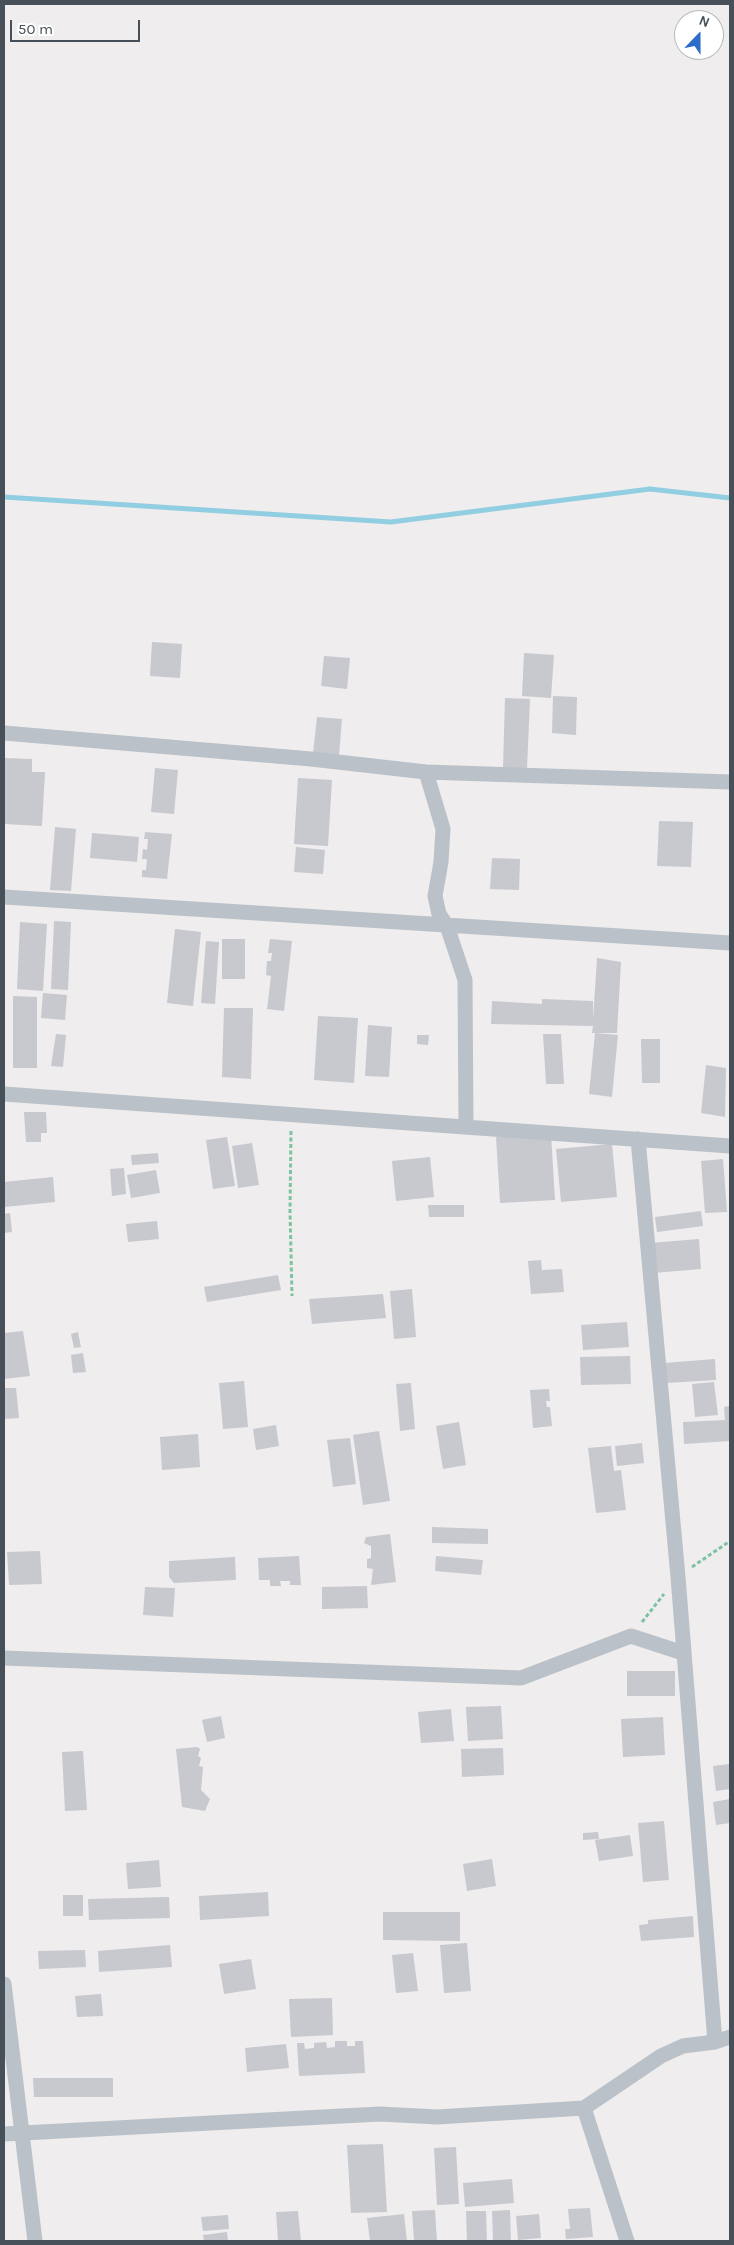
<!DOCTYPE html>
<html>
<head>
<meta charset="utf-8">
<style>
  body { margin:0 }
  #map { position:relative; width:734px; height:2245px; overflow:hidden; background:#efeded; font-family:Karla,sans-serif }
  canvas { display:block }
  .frame { position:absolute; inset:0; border:5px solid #475058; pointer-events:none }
  .north { position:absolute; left:674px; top:10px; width:50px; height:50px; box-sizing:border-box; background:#fff; border:1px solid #b5b9bc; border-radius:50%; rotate:22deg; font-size:14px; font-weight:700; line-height:20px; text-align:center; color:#475058 }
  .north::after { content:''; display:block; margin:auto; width:18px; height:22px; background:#2d6cc9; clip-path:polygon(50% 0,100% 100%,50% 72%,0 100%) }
  .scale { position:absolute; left:10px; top:20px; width:130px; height:22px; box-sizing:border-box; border:2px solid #475058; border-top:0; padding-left:6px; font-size:15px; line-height:18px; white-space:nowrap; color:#475058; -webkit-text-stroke:4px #fff; paint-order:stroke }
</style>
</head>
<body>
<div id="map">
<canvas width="734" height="2245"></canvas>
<div class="frame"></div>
<div class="north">N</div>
<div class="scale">50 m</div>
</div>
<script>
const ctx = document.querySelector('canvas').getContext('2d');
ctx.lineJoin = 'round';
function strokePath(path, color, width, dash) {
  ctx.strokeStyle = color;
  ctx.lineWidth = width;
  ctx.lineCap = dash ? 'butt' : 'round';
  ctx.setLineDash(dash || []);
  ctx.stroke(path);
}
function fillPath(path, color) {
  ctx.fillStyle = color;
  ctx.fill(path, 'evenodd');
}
const stream = new Path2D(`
  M4,497L391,522L650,489L730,498`);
const building = new Path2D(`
  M152,642L182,644L180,678L150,676Z
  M524,653L554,655L551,698L522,696Z
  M324,656L350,658L347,689L321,686Z
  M553,696L577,697L576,735L552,733Z
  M505,698L530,699L527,769L503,768Z
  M317,717L342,719L339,756L313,753Z
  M4,758L32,759V772H45L42,826L4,824Z
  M155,768L178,770L174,814L151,812Z
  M298,778L332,780L328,846L294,844Z
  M659,821L693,822L691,867L657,866Z
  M55,827L76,829L71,891L50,890Z
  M145,832L172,834L167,879L142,877V870H146L147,859H142L143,849L147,850L148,839H144Z
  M92,833L139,837L137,862L90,858Z
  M296,847L325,850L323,874L294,872Z
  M492,858L520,859L519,890L490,889Z
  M54,921L71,922L68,990L51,989Z
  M20,922L47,924L43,991L17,989Z
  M175,929L201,932L193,1006L167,1003Z
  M222,939H245V979H222Z
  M270,939L292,941L284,1011L267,1009L271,976L266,975L267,961H271L272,953H268Z
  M206,941L219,942L215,1004L201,1003Z
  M597,958L621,962L617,1033H592L593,1026L491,1024L492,1001L542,1004V999L593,1001V1020Z
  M43,993L67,995L65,1020L41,1018Z
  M13,996L37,997V1068H13Z
  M224,1008H253L251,1079L222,1077Z
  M318,1016L358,1018L354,1083L314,1080Z
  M368,1025L392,1027L389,1077L365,1076Z
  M595,1033L618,1035L612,1097L589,1094Z
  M56,1034L66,1035L63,1067L51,1066Z
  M543,1034H561L564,1084H546Z
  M417,1035H429L428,1045L417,1044Z
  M641,1039H660V1083H642Z
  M706,1065L726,1068L725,1117L701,1113Z
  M24,1112H46L47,1133H41V1142H26Z
  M551,1134L555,1200L500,1203L496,1137Z
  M227,1137L235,1186L213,1189L206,1140Z
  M252,1143L259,1185L238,1188L232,1146Z
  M612,1144L617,1197L561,1202L556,1149Z
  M158,1153L159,1163L132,1165L131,1155Z
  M430,1157L434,1197L396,1201L392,1161Z
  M723,1159L727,1212L705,1213L701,1161Z
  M124,1168L126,1194L112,1196L110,1169Z
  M156,1170L160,1193L131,1198L127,1175Z
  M53,1177L55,1202L4,1207V1182Z
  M428,1205H464V1217H429Z
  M701,1211L703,1226L657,1232L655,1217Z
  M10,1213L12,1232L4,1233V1214Z
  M157,1221L159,1239L128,1242L126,1224Z
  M699,1239L701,1269L653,1273L650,1243Z
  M541,1260L542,1270L562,1269L564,1292L531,1294L528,1261Z
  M278,1275L281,1290L207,1302L204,1287Z
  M412,1289L416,1337L394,1339L390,1291Z
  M383,1294L386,1318L312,1324L309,1299Z
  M627,1322L629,1347L583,1350L581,1325Z
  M23,1331L30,1376L4,1379V1333Z
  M78,1332L81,1347L74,1348L71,1334Z
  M83,1353L86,1372L73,1373L71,1355Z
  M630,1356L631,1384L581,1385L580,1357Z
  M715,1359L716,1380L666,1383L664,1363Z
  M244,1381L248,1427L223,1429L219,1383Z
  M714,1382L718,1415L695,1417L692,1384Z
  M411,1383L415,1429L400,1431L396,1384Z
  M4,1388H16L19,1418L4,1419Z
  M549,1389L550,1401H546L547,1407H550L552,1426L533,1428L530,1390Z
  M730,1406V1441L684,1444L683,1422L725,1420L724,1407Z
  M459,1422L466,1465L443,1469L436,1426Z
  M276,1425L279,1446L256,1450L253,1429Z
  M379,1431L390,1501L363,1505L353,1435Z
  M198,1434L200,1467L162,1470L160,1437Z
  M350,1438L356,1484L333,1487L327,1440Z
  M642,1443L644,1463L617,1466L615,1446Z
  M611,1446L614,1471L621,1470L626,1510L596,1513L588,1448Z
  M432,1527L488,1529V1544L432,1543Z
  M390,1534L396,1582L371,1585L373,1569L367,1568V1559L371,1558V1546L364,1543L366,1537Z
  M40,1551L42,1584L9,1585L7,1552Z
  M299,1556L301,1585H290V1581H280L281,1586H270V1580H259L258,1558Z
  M436,1556L483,1560L481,1575L435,1571Z
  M235,1557L236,1580L174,1583L169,1577V1561Z
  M367,1586L368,1608L322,1609V1587Z
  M145,1587L175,1588L173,1617L143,1615Z
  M627,1671H675V1696H627Z
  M501,1706L503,1739L468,1741L466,1707Z
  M451,1709L454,1741L421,1743L418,1712Z
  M221,1716L225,1738L207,1742L202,1720Z
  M663,1717L665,1755L623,1757L621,1719Z
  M197,1747L200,1749L198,1756L201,1758L199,1766L203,1767L201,1790L210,1799L205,1811L182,1807L176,1749Z
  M503,1748L504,1775L462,1777L461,1749Z
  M83,1751L87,1810L65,1811L62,1752Z
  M730,1764V1789L716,1791L713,1766Z
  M730,1799V1823L716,1825L713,1802Z
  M664,1821L669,1880L643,1882L638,1823Z
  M598,1832L599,1839L583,1840V1833Z
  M630,1835L633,1856L599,1861L595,1840Z
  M492,1859L496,1886L467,1891L463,1864Z
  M159,1860L161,1887L128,1889L126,1863Z
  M268,1892L269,1916L200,1920L199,1896Z
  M63,1895H83V1916H63Z
  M169,1897L170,1918L89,1920L88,1899Z
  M383,1912H460V1941L383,1940Z
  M693,1916L694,1937L641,1941L639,1925L648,1924V1920Z
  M467,1943L471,1991L444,1993L440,1945Z
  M170,1945L172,1967L99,1972L98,1951Z
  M85,1950L86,1967L39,1969L38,1951Z
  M413,1953L418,1991L396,1993L392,1955Z
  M251,1959L256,1989L224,1994L219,1964Z
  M101,1994L103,2016L77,2017L75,1996Z
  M332,1998L333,2035L291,2037L289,1999Z
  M335,2041H347V2046H355V2041H363L365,2073L299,2076L297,2043H304L305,2049L314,2048V2043L326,2042L327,2048L335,2047Z
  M286,2044L289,2068L247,2072L245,2048Z
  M33,2078H113V2097H34Z
  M383,2144L387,2212L351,2213L347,2145Z
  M456,2147L459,2204L437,2205L434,2148Z
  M512,2179L514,2203L465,2207L463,2183Z
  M590,2208L593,2237L566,2239L565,2229H570L568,2209Z
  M435,2210L437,2241H414L412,2211Z
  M510,2210L511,2241H493L492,2211Z
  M298,2211L301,2241H278L276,2212Z
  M466,2211H486L487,2241H467Z
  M404,2214L407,2241H370L367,2218Z
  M539,2214L541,2238L518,2240L516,2216Z
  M228,2215L229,2229L203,2231L201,2217Z
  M227,2232L228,2241H204L203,2235Z`);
const path = new Path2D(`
  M291,1131L290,1211L292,1296
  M692,1567L730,1541
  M642,1622L664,1594`);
const street = new Path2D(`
  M4,733L311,759L426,772L730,782
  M426,772L443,829L441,862L435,896L439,914L447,926L465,980L466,1127
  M4,897L730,943
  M4,1094L730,1146
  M638,1139L678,1577L715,2042
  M4,1658L521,1678L631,1636L683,1653
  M4,1984L35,2241
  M584,2108L627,2241
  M4,2134L380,2114L437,2117L584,2108L661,2056L683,2046L715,2042L730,2037`);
strokePath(stream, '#92cee1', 5);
fillPath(building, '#c7c9cf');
strokePath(path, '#7cc3a2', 3, [4, 2.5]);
strokePath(street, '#bac1c8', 15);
</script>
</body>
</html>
